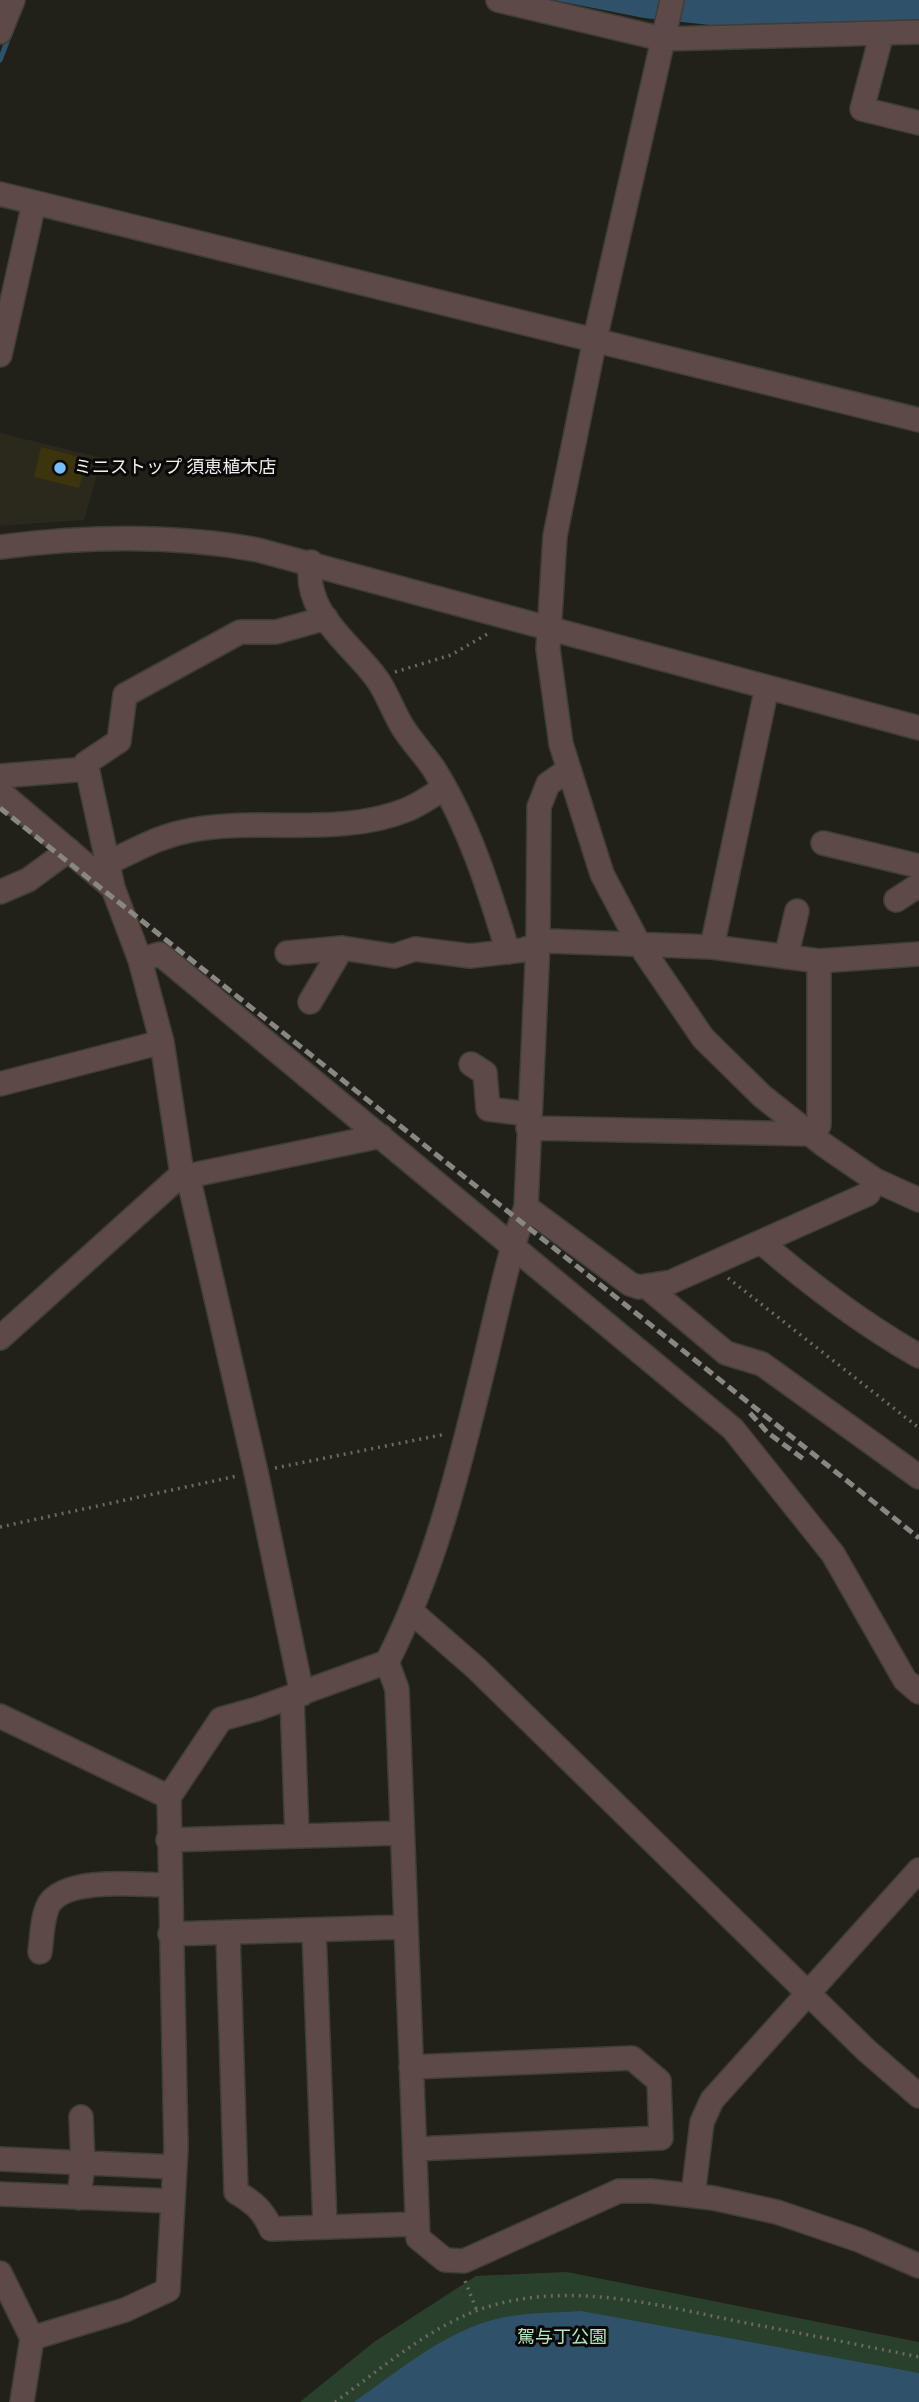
<!DOCTYPE html>
<html>
<head>
<meta charset="utf-8">
<style>
  body { margin:0 }
  canvas { display:block; background:#212019 }
</style>
</head>
<body>
<canvas width="919" height="2402"></canvas>
<script>
const ctx = document.querySelector('canvas').getContext('2d');
ctx.lineJoin = 'round';
function fillPath(path, color) {
  ctx.fillStyle = color;
  ctx.fill(path, 'evenodd');
}
function strokePath(path, color, width, dash) {
  ctx.strokeStyle = color;
  ctx.lineWidth = width;
  ctx.lineCap = dash ? 'butt' : 'round';
  ctx.setLineDash(dash || []);
  ctx.stroke(path);
}
function write(font, color, halo, rows, align = 'center') {
  ctx.font = font + ' "IBM Plex Sans","Noto Sans JP",sans-serif';
  ctx.lineWidth = 6;
  ctx.setLineDash([]);
  ctx.textBaseline = 'middle';
  ctx.strokeStyle = halo;
  ctx.fillStyle = color;
  for (const [text, x, y, turn = 0] of rows) {
    ctx.save();
    ctx.translate(x, y);
    ctx.rotate((+turn || 0) * Math.PI / 180);
    ctx.textAlign = isNaN(turn) ? turn : align;
    if (halo) ctx.strokeText(text, 0, 0);
    ctx.fillText(text, 0, 0);
    ctx.restore();
  }
}
const built = new Path2D(`
  M0,433L102,458L84,520L0,526Z`);
const green = new Path2D(`
  M567,2272L919,2342V2402H300L374,2342L476,2276Z`);
const water = new Path2D(`
  M553,0H919V23L729,27L644,18Z
  M581,2311L919,2373V2402H354C397,2372 439,2336 489,2321C518,2312 551,2313 581,2311Z`);
const stream = new Path2D(`
  M0,60L10,34`);
const building = new Path2D(`
  M41,447L87,459L79,488L34,477Z`);
const path = new Path2D(`
  M395,672L451,655L491,632
  M728,1278L919,1428
  M275,1468L446,1434
  M0,1527L237,1476
  M465,2281L477,2311
  M335,2402C378,2371 420,2335 468,2314C557,2277 652,2304 741,2322C800,2333 860,2345 919,2357`);
const minor = new Path2D(`
  M498,0L663,39L919,32
  M672,0L595,339L555,536L548,649L561,744L602,874L639,944L703,1038L762,1096L824,1145L875,1180L919,1200
  M0,32L13,0
  M882,33L862,109L919,123
  M0,194L919,420
  M0,355L34,203
  M0,547C87,536 172,534 258,550L919,728
  M311,562C302,613 351,643 377,679C387,693 393,711 402,726C411,741 424,754 434,769C469,825 489,889 508,952
  M0,776L87,769
  M0,792L113,888
  M823,843L919,866
  M108,863C138,849 158,836 192,830C261,817 339,837 406,810C419,805 431,796 443,789
  M0,892L28,880L69,850
  M896,900L919,885
  M712,947L767,687
  M287,953L342,948L394,956L415,949L470,956L523,950L548,941L712,947L819,961L919,954
  M786,957L797,911
  M140,960L160,954L733,1429L833,1554L905,1680L919,1692
  M310,1002L342,948
  M471,1064L485,1073L488,1109L528,1114
  M0,1084L162,1042
  M528,1128L809,1134L819,1125V961
  M188,1176L381,1136
  M526,1207L630,1284L639,1287L671,1282L868,1194L875,1180
  M761,1242C811,1285 861,1323 919,1356
  M646,1286L726,1353L762,1364L919,1477
  M0,1338L182,1174
  M413,1613L476,1668L866,2050L919,2096
  M387,1662L397,1689L418,2238L445,2260L464,2261L619,2191H651L713,2198L777,2212L859,2240L919,2266
  M302,1694L256,1472L188,1176L182,1174L162,1042L140,960L113,888L86,763L119,741L125,695L240,632H276L326,618
  M292,1697L297,1836
  M0,1716L169,1797
  M168,1840L401,1833
  M314,1930L325,2226
  M170,1934L404,1927
  M228,1934L236,2192C253,2202 264,2211 271,2229L416,2224
  M40,1952C42,1937 42,1917 49,1904C67,1876 140,1885 169,1885
  M411,2067L632,2058L659,2081L661,2138L415,2149
  M0,2159L175,2167
  M0,2194L173,2201
  M693,2195L702,2122L712,2100L919,1870
  M79,2198L83,2163L81,2117
  M0,2273L32,2338
  M22,2402L32,2338L125,2310L168,2290L176,2148L169,1797L221,1719L257,1709L387,1662C436,1567 461,1460 486,1357C498,1307 508,1256 526,1207L538,943L539,807L548,784L568,770`);
const rail = new Path2D(`
  M0,808L919,1538
  M750,1413L767,1432L806,1461`);
const markers = [
  [60,468,7,"#75c0f6"]
];
const poiNames = [
  ["ミニストップ 須恵植木店",74,468]
];
const parkNames = [
  ["駕与丁公園",562,2338]
];
fillPath(built, '#2b291c');
fillPath(green, '#29402c');
fillPath(water, '#2f526a');
strokePath(stream, '#2f526a', 5);
fillPath(building, '#3c340c');
strokePath(minor, '#3e3d36', 26);
strokePath(path, '#6a6962', 3.5, [2, 5]);
strokePath(minor, '#5d4a47', 23);
strokePath(rail, '#888781', 5, [10, 5]);
for (const [x, y, r, color] of markers) {
  const dot = new Path2D();
  dot.arc(x, y, r, 0, 2 * Math.PI);
  ctx.fillStyle = color;
  ctx.fill(dot);
  strokePath(dot, '#0a0907', 2.5);
}
write('18px', '#f1f0eb', '#0a0907', poiNames, 'left');
write('18px', '#b0e8b9', '#0a0907', parkNames);
</script>
</body>
</html>
